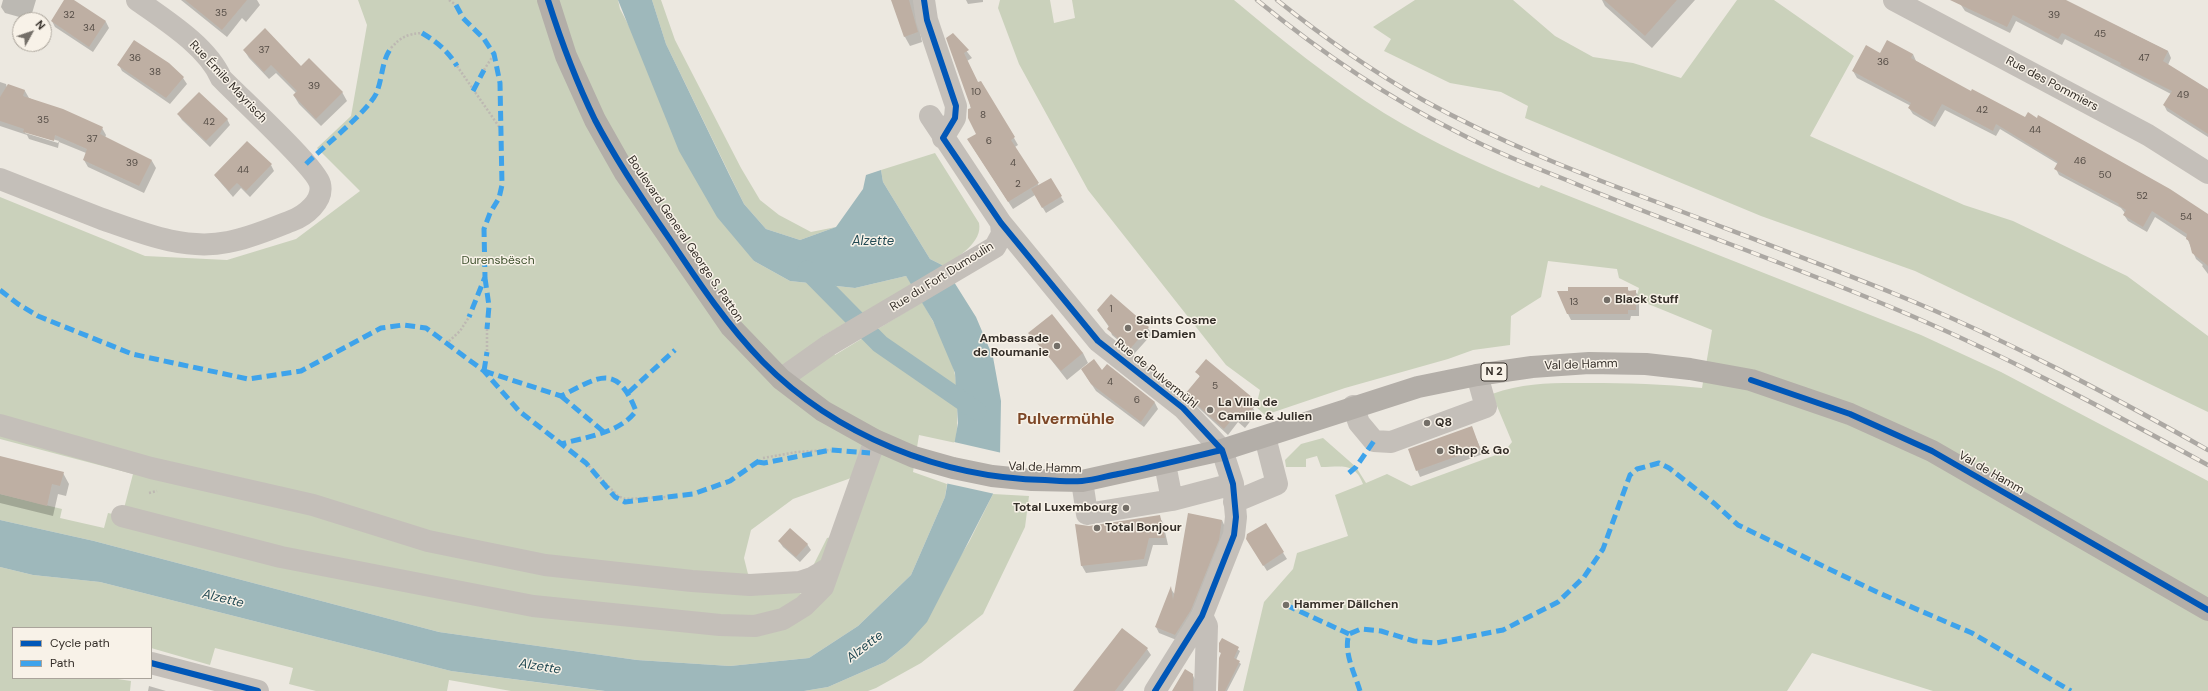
<!DOCTYPE html>
<html>
<head>
<meta charset="utf-8">
<style>
  body { margin:0 }
  #map { position:relative; width:2208px; height:691px; overflow:hidden; background:#ece8e0; font-family:"DM Sans",sans-serif }
  canvas { display:block }
  .legend { position:absolute; left:12px; top:627px; width:140px; height:52px; box-sizing:border-box; background:#f8f2e8; border:1px solid #aaa49b; margin:0; padding:5px 7px; list-style:none; font-size:12px; color:#342e28 }
  .legend li { display:flex; align-items:center; gap:8px; height:20px }
  .legend b { width:20px; border:1px solid #aaa49b }
  .north { position:absolute; left:12px; top:12px; width:40px; height:40px; box-sizing:border-box; background:#f8f2e8; border:1px solid #aaa49b; border-radius:50%; rotate:50deg; font-size:11px; font-weight:700; line-height:16px; text-align:center; color:#342e28 }
  .north::after { content:''; display:block; margin:auto; width:14px; height:18px; background:#746f68; clip-path:polygon(50% 0,100% 100%,50% 72%,0 100%) }
</style>
</head>
<body>
<div id="map">
<canvas width="2208" height="691"></canvas>
<ul class="legend">
<li><b style="height:5px;background:#0057b8"></b>Cycle path</li>
<li><b style="height:5px;background:#3ea3eb"></b>Path</li>
</ul>
<div class="north">N</div>
</div>
<script>
const ctx = document.querySelector('canvas').getContext('2d');
ctx.lineJoin = 'round';
function fillPath(path, color) {
  ctx.fillStyle = color;
  ctx.fill(path, 'evenodd');
}
function strokePath(path, color, width, dash) {
  ctx.strokeStyle = color;
  ctx.lineWidth = width;
  ctx.lineCap = dash ? 'butt' : 'round';
  ctx.setLineDash(dash || []);
  ctx.stroke(path);
}
function write(font, color, halo, rows, align = 'center') {
  ctx.font = font + ' "DM Sans",sans-serif';
  ctx.lineWidth = 3;
  ctx.setLineDash([]);
  ctx.textBaseline = 'middle';
  ctx.strokeStyle = halo;
  ctx.fillStyle = color;
  for (const [text, x, y, turn = 0] of rows) {
    ctx.save();
    ctx.translate(x, y);
    ctx.rotate((+turn || 0) * Math.PI / 180);
    ctx.textAlign = isNaN(turn) ? turn : align;
    if (halo) ctx.strokeText(text, 0, 0);
    ctx.fillText(text, 0, 0);
    ctx.restore();
  }
}
const green = new Path2D(`
  M358,0H618L620,9L754,261L790,281L855,288L906,276L912,285L823,336L835,355L922,302C932,318 952,356 955,375C958,397 958,421 956,443L919,435L913,472L947,484L945,497L911,575L858,626L809,658L730,666L637,660L439,632L94,541L0,520V494L62,509L60,518L104,528L108,513L122,516L133,474L0,439V197L145,256L227,260L296,239L360,191L317,148L351,116L367,25ZM862,474L841,535L827,538L814,564L804,605L801,594L792,583L749,578L744,558L751,530L793,499Z
  M652,0H661L675,40L741,168L760,200L779,215L811,232L836,227L800,240L766,229L744,204L666,44Z
  M1000,0H1050L1054,23L1075,18L1072,0H1234C1282,40 1331,80 1384,113C1433,143 1486,167 1539,188L1541,185L1921,335L2001,372L2208,481V691H1933L1812,653L1787,691H1243L1264,602L1293,569L1297,553L1348,536L1335,495L1363,484C1355,462 1341,467 1321,467L1317,456L1306,459V467H1286L1285,460L1301,444L1323,438L1356,467L1366,483L1387,474L1411,486L1504,452L1512,442L1492,394C1526,382 1553,383 1589,383C1627,383 1664,384 1702,388L1712,330L1636,299L1639,288L1619,278L1617,269L1548,261L1541,297L1511,316L1510,345L1473,350L1448,359L1345,388L1265,415L1256,407L1260,390L1226,365L1088,190L1019,64L998,8Z
  M1415,0H1513L1555,36L1593,57L1633,63L1681,78L1737,0H1774L1854,56L1810,136L1964,205L2013,221L2127,276L2208,336V412L1915,271L1761,216L1525,118L1528,106L1501,92L1450,83L1384,51L1391,39L1373,27Z
  M935,153L979,223C983,242 958,257 944,266L930,259L883,182L881,170Z
  M993,494L1029,496L1025,527L983,614L921,663L876,688L868,691H804L828,687L885,662L906,645L969,542Z
  M0,567L33,575L100,582L451,671L604,691H511L449,680L447,691H316L289,684L293,668L215,648L210,665L151,648V628H13V678H111L131,681L130,691H0Z`);
const water = new Path2D(`
  M618,0H652L666,44L729,174L744,204L766,229L800,240L836,227L863,189L866,175L881,170L883,182L930,259L944,266L976,317L993,357L1001,401L1000,456L993,494L927,622L906,645L885,662L828,687L804,691H605L451,671L100,582L33,575L0,567V520L94,541L439,632L637,660L730,666L809,658L858,626L911,575L945,497L958,423L955,373L933,321L906,276L855,288L790,281L754,261L717,217L679,151Z`);
const pier = new Path2D(`
  M954,442L1002,453L995,494L945,483Z`);
const shadow = new Path2D(`
  M3,0H36L30,20L5,13L1,7Z
  M66,0H72L106,22L109,28L93,52L55,27L52,21Z
  M181,0H257L260,5L246,22L242,18L227,37Z
  M892,0H921L917,16L922,42L910,46L905,37Z
  M966,0H983V2L968,4Z
  M1602,0H1695L1652,48L1605,6Z
  M1964,0H2064L2168,51L2171,58L2168,65L2208,90V137L2167,111L2164,105L2171,94L2065,39L2062,45L2016,21L2010,33L1965,11L1961,5Z
  M953,34L972,58L967,61L978,83L980,82L1014,138L1018,145L1015,147L1039,186L1051,180L1064,202L1046,213L1035,195L1013,209L972,146L977,134Z
  M244,50L301,68L342,92L347,101L321,126L299,104L294,96L296,93L276,73L269,79L249,58Z
  M1881,54H1913L1916,61L1971,93L2208,215V274L2202,266L2203,265L2196,259L2187,238L2155,217L2147,232L2128,221L2124,215L2125,213L2121,208L2059,175L2056,169L2058,164L2000,129L1996,136L1945,110L1935,127L1913,114L1909,108L1911,106L1857,78L1853,71Z
  M119,65L183,78L187,84L170,104L122,71Z
  M0,82L6,84L7,88L9,85L25,91L29,98L102,128L106,135L105,138L152,161L156,168L144,193L88,167L84,160L86,153L59,142L58,148L29,139L27,135L0,126ZM25,131L59,141L58,143L25,133Z
  M178,114L227,119L230,125L210,147L182,120Z
  M271,165L274,171L250,197L241,188L233,197L215,176Z
  M1627,288L1629,291H1635L1639,297V316H1631L1630,320H1571L1568,314Z
  M1111,296L1148,328L1152,334L1134,354L1112,335L1109,327L1098,311Z
  M1030,333L1083,353L1088,363L1067,380Z
  M1107,365L1155,403L1158,409L1144,427L1096,391L1086,376L1102,371Z
  M1197,372L1252,398L1256,405L1253,408L1256,414L1245,428L1238,422L1228,435L1190,400L1186,394L1200,377Z
  M1471,427L1483,454L1420,477L1409,450Z
  M0,457L63,473L69,484L66,496L58,494L53,516L0,503Z
  M1159,516L1163,523L1168,545H1153L1147,566L1086,573L1082,566L1076,525L1089,527Z
  M1222,520L1225,527L1222,546L1179,641L1159,633L1156,627L1171,589L1175,595Z
  M1265,524L1287,559L1267,571L1251,545Z
  M779,541L807,544L811,550L800,562L783,547Z
  M1122,629L1147,649L1151,655L1123,691H1074Z
  M1222,639L1240,651L1236,660L1241,664L1227,691H1218Z
  M1192,674L1197,683V691H1173Z
  M149,686L166,691H148Z`);
const canal = new Path2D(`
  M807,270L880,344L977,411`);
const building = new Path2D(`
  M64,0H74L106,21L89,47L51,21Z
  M185,0H247L222,30Z
  M891,0H909L918,32L904,37Z
  M1604,0H1677L1645,36Z
  M1950,0H2066L2168,51L2163,61L2208,89V134L2163,105L2172,91L2120,65L2121,63L2062,33L2058,39L2013,15L2007,27Z
  M265,28L301,66L309,58L343,92L316,119L293,95L297,91L271,65L264,72L243,50Z
  M953,33L969,50L964,53L978,82L981,81L1015,137L1011,140L1039,183L1008,202L967,139L976,134L968,118V109L971,108L946,38Z
  M134,40L169,63L184,77L166,98L117,65Z
  M1887,40L1913,54L1911,58L1971,91L1972,89L2025,117L2028,112L2037,118L2038,115L2170,189L2208,214V266L2192,253L2189,241L2186,239L2187,234L2152,211L2143,227L2123,215L2126,210L2118,205L2119,204L2054,169L2058,162L1996,124L1993,131L1942,104L1932,122L1908,108L1911,103L1852,71L1866,45L1880,53Z
  M8,84L25,90L23,96L63,109L103,127L100,134L152,160L139,186L83,160L87,149L55,135L54,141L23,132L24,129L0,121V97Z
  M199,92L228,119L206,141L177,114Z
  M247,141L272,164L246,191L237,183L229,191L214,175Z
  M1051,178L1062,196L1042,208L1031,189Z
  M1568,287H1628V291L1636,290V310H1628V314H1567L1557,291H1568Z
  M1111,294L1149,327L1130,349L1107,329L1109,326L1097,310Z
  M1052,314L1083,353L1061,371L1028,333Z
  M1094,359L1102,370L1107,364L1155,402L1141,422L1091,384L1081,369Z
  M1206,359L1253,398L1249,403L1254,407L1241,422L1234,417L1224,429L1185,394L1200,376L1195,372Z
  M1472,426L1480,448L1416,471L1408,449Z
  M0,456L64,472L60,486L52,484L47,506L0,494Z
  M1188,513L1222,520L1219,540L1191,610L1175,635L1155,627L1171,586L1173,600Z
  M1160,515L1165,538H1149L1144,559L1081,566L1075,524L1089,526Z
  M1266,523L1284,552L1263,566L1246,539L1247,534Z
  M790,528L808,544L796,557L778,541Z
  M1122,628L1148,648L1115,691H1073Z
  M1222,638L1239,647L1234,658L1240,661L1225,691H1218L1219,658L1221,653L1219,652V643Z
  M1185,669L1193,674V691H1172Z`);
const path = new Path2D(`
  M449,0L456,5
  M391,48C401,37 407,34 422,33
  M457,66L500,128
  M484,70L494,54
  M487,329V352
  M446,344L460,331L469,317
  M763,458L797,452L831,450
  M586,463L618,496L625,499L666,497
  M149,493L157,491`);
const minor = new Path2D(`
  M924,0L927,20L956,106L955,118L943,138
  M1894,0L2148,135L2208,173
  M930,116L1001,223L1098,341L1183,408L1222,450L1233,484L1236,517L1234,535L1202,616L1155,691
  M0,179C34,192 68,206 102,219C142,233 185,251 228,242C250,238 270,229 291,221C305,216 324,201 320,184C316,167 237,95 221,78C207,46 165,20 137,0
  M781,379L829,345L995,247L1002,234L1001,223
  M1353,406L1359,423L1374,441L1391,442L1486,407L1477,375
  M0,425L151,468L313,505L428,541L545,565L692,581L750,585L800,582L812,578L829,568
  M1165,464L1172,500
  M1082,481L1087,514L1172,500L1233,484
  M1234,502L1277,484L1265,437
  M122,516L281,557L533,606L720,625L755,626L783,619L804,606L823,587L875,440
  M1202,616L1207,626L1205,691
  M151,663L258,691`);
const major = new Path2D(`
  M548,0L566,56L595,120L625,173L731,327L781,379L823,411L875,440L914,457L953,468L992,476L1032,480L1082,481L1222,450L1418,387L1477,375L1532,367L1589,363L1646,364L1690,369L1751,380L1850,414L1932,451L2208,610`);
const rail = new Path2D(`
  M1257,0C1319,51 1385,96 1457,132C1493,151 1531,166 1569,181C1676,226 1786,263 1893,308C2001,353 2105,409 2208,465
  M1277,0C1323,37 1372,71 1423,100C1499,142 1581,174 1662,204C1740,234 1818,263 1895,294C2003,338 2107,393 2208,450`);
const quiet = new Path2D(`
  M456,5L463,18L484,39L494,54L500,83L502,185L499,198L490,213L484,229L485,277L469,317
  M422,33C437,42 448,51 457,66
  M473,91L484,70
  M306,164C322,148 367,112 376,94C383,78 381,62 391,48
  M485,278L489,306L487,329
  M0,290L18,304L38,316L132,354L248,379L301,371L381,328L403,325L426,328L484,371L519,411L586,463L615,497L625,502L693,494L730,481L763,458
  M484,371L561,396C598,378 616,361 636,411C620,433 586,437 561,444
  M484,371L487,352
  M629,392L675,350
  M561,396L604,432
  M758,462L764,463L831,450L870,453
  M1349,473L1356,467L1374,441
  M1286,605L1349,634
  M1360,691C1355,674 1343,652 1349,634L1361,629L1381,631L1414,641L1436,643L1503,630L1558,602L1584,577L1603,549L1630,475L1637,469L1659,463L1669,468L1715,504L1738,525L1879,593L1972,633L2071,691`);
const cycleway = new Path2D(`
  M548,0C561,41 576,81 595,120C617,162 644,202 671,241C699,283 727,325 763,362C836,436 942,478 1045,480C1057,481 1070,482 1082,481C1094,480 1107,476 1118,474C1153,467 1187,458 1222,450
  M924,0L927,20L956,106L955,118L943,138L1001,223L1098,341L1183,408L1222,450L1233,484L1236,517L1234,535L1202,616L1155,691
  M1751,380L1850,414L1932,451L2208,610
  M151,663L258,691`);
const markers = [
  [1607,300,4,"#746f68"],
  [1128,328,4,"#746f68"],
  [1057,346,4,"#746f68"],
  [1210,410,4,"#746f68"],
  [1427,423,4,"#746f68"],
  [1440,451,4,"#746f68"],
  [1126,508,4,"#746f68"],
  [1097,528,4,"#746f68"],
  [1286,605,4,"#746f68"]
];
const numberNames = [
  ["35",221,13],
  ["32",69,15],
  ["39",2054,15],
  ["34",89,28],
  ["45",2100,34],
  ["37",264,50],
  ["36",135,58],
  ["47",2144,58],
  ["36",1883,62],
  ["38",155,72],
  ["39",314,86],
  ["10",976,92],
  ["49",2183,95],
  ["42",1982,110],
  ["8",983,115],
  ["35",43,120],
  ["42",209,122],
  ["44",2035,130],
  ["37",92,139],
  ["6",989,141],
  ["46",2080,161],
  ["39",132,163],
  ["4",1013,163],
  ["44",243,170],
  ["50",2105,175],
  ["2",1018,184],
  ["52",2142,196],
  ["54",2186,217],
  ["13",1574,302],
  ["1",1111,309],
  ["4",1110,382],
  ["5",1215,386],
  ["6",1137,400]
];
const shields = [
  [1494,372,26]
];
const shieldNames = [
  ["N 2",1494,372]
];
const streetNames = [
  ["Rue Émile Mayrisch",228,82,47],
  ["Rue des Pommiers",2052,84,28],
  ["Boulevard General George S. Patton",685,239,56],
  ["Rue du Fort Dumoulin",942,277,-32],
  ["Val de Hamm",1581,365,-2],
  ["Rue de Pulvermühl",1156,374,39],
  ["Val de Hamm",1045,468,2],
  ["Val de Hamm",1991,473,30]
];
const parkNames = [
  ["Durensbësch",498,261]
];
const poiNames = [
  ["Black Stuff",1615,300],
  ["Saints Cosme",1136,321],
  ["et Damien",1136,335],
  ["Ambassade",1049,339,"right"],
  ["de Roumanie",1049,353,"right"],
  ["La Villa de",1218,403],
  ["Camille & Julien",1218,417],
  ["Q8",1435,423],
  ["Shop & Go",1448,451],
  ["Total Luxembourg",1118,508,"right"],
  ["Total Bonjour",1105,528],
  ["Hammer Dällchen",1294,605]
];
const waterNames = [
  ["Alzette",873,242],
  ["Alzette",223,599,13],
  ["Alzette",865,647,-38],
  ["Alzette",540,667,9]
];
const districtNames = [
  ["Pulvermühle",1066,420]
];
fillPath(green, '#cad1bb');
fillPath(water, '#9eb8bb');
fillPath(pier, '#ece8e0');
fillPath(shadow, '#0003');
strokePath(canal, '#9eb8bb', 19);
fillPath(building, '#beafa3');
strokePath(path, '#bdb8b2', 2.5, [2, 2]);
strokePath(minor, '#c4bfb9', 22);
strokePath(major, '#b3aea8', 22);
strokePath(rail, '#aca8a3', 4.5);
strokePath(rail, '#f8f2e8', 3, [9]);
strokePath(quiet, '#3ea3eb', 5, [10, 5]);
strokePath(cycleway, '#0057b8', 6);
for (const [x, y, r, color] of markers) {
  const dot = new Path2D();
  dot.arc(x, y, r, 0, 2 * Math.PI);
  ctx.fillStyle = color;
  ctx.fill(dot);
  strokePath(dot, '#f8f2e8', 1.5);
}
write('10px', '#564e47', null, numberNames);
for (const [x, y, w] of shields) {
  const box = new Path2D();
  box.roundRect(x - w / 2, y - 9, w, 18, 3);
  ctx.fillStyle = '#f8f2e8';
  ctx.fill(box);
  strokePath(box, '#342e28', 1);
}
write('bold 11px', '#342e28', null, shieldNames);
write('12px', '#342e28', '#f8f2e8', streetNames);
write('12px', '#3f512e', '#f8f2e8', parkNames);
write('bold 12px', '#342e28', '#f8f2e8', poiNames, 'left');
write('italic 13px', '#214953', '#f8f2e8', waterNames);
write('bold 16px', '#7d4727', '#f8f2e8', districtNames);
</script>
</body>
</html>
